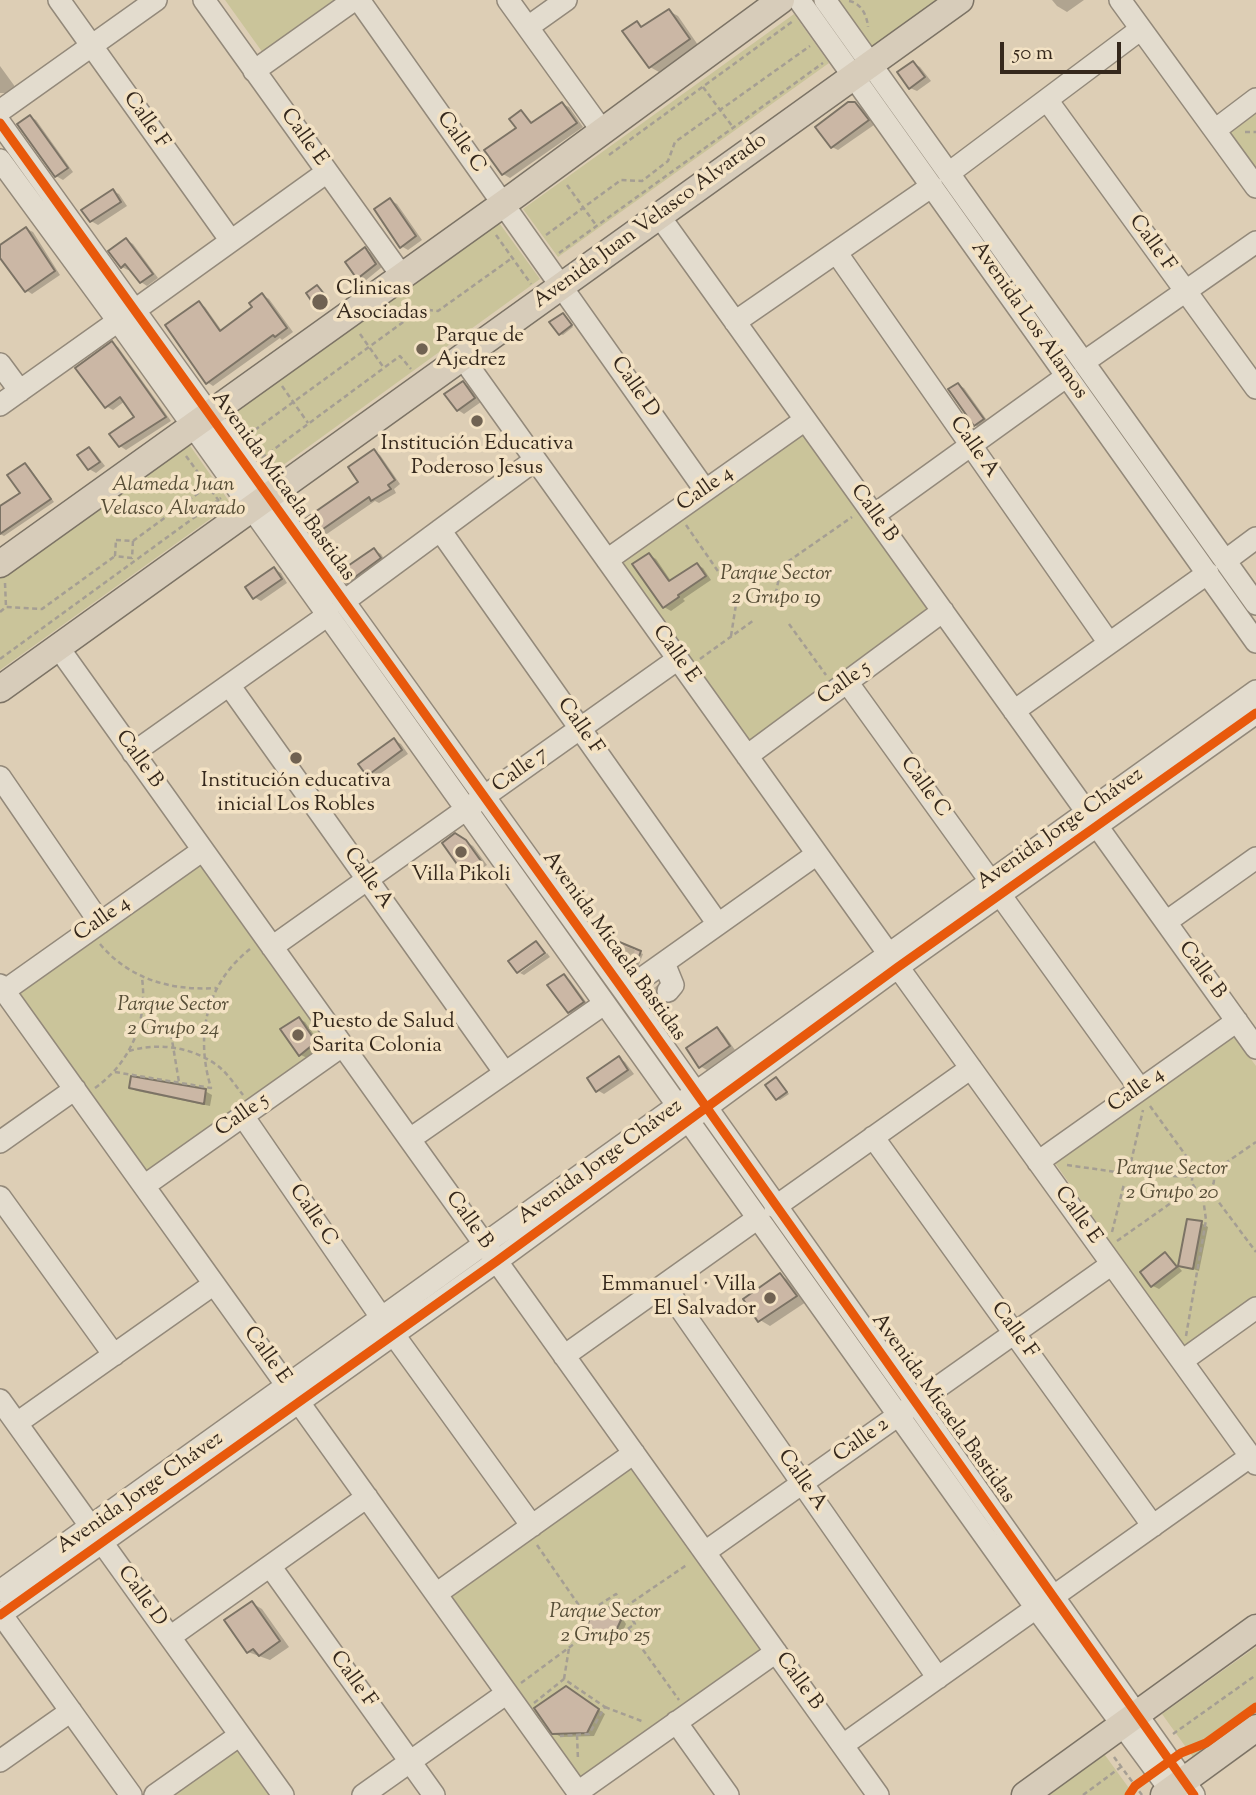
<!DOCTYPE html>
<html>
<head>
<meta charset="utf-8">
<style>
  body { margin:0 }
  #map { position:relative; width:1256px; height:1795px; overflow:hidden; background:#ddceb5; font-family:"Sorts Mill Goudy",serif }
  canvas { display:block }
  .scale { position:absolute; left:1000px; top:42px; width:121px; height:32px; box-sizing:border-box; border:4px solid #35281c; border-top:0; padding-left:9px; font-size:21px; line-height:24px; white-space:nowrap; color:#35281c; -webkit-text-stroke:5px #f3e2c4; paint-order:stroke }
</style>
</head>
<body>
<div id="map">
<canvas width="1256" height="1795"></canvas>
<div class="scale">50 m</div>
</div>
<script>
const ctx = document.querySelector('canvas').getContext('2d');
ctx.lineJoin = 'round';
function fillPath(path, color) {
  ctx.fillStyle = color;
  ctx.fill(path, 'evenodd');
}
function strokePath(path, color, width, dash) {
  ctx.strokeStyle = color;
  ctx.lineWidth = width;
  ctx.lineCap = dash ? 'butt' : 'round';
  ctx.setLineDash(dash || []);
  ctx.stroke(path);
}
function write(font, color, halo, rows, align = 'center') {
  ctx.font = font + ' "Sorts Mill Goudy",serif';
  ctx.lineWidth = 7;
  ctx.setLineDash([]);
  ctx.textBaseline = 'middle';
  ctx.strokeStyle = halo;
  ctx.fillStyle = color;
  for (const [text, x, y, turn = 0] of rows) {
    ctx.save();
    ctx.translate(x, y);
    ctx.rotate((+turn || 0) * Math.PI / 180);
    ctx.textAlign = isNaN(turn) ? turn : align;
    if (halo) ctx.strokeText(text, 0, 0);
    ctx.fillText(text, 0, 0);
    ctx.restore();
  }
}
const green = new Path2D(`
  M225,0H338L263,53Z
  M839,0H940L872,48Z
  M794,14L829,63L558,257L523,209Z
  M1256,112V169L1228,132Z
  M497,220L540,279L268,476L224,416Z
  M803,435L929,612L750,741L621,561Z
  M186,440L231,504L0,670V575Z
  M199,863L328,1044L145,1176L19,993Z
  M1233,1035L1256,1066V1297L1184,1347L1055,1163Z
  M631,1469L762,1649L579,1780L447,1598Z
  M1256,1647V1712L1193,1757L1162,1714Z
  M238,1748L272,1795H171Z
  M1102,1751L1134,1795H1040Z`);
const shadow = new Path2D(`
  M1052,0H1084L1067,12L1057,6Z
  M669,11L678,16L698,45L659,72L650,67L625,32L637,23L644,27Z
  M913,63L920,67L931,81L917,91L910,88Z
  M0,66L16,88L9,93H0Z
  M562,104L569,107L583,127L510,178L503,174L521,112L533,123Z
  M855,104L862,108L874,125L838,150L832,147Z
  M30,117L36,120L73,172L63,180L56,176L19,124Z
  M113,191L119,194L127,206L98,225L91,221Z
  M390,200L397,204L422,240L408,250L401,246Z
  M27,229L33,232L60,275L32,294L26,290L0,257V247Z
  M126,240L133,244L158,278L147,286L141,282L131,269L128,270L122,267Z
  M365,250L372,253L382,267L365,281L358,277Z
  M317,287L330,302L321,309L318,308Z
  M262,295L269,299L293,332L282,340L280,338L213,386L207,382L199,303L205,307L222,331L255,308Z
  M565,317L573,327L563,335L560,334Z
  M112,344L118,347L171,421L126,450L120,446L137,418L125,401L113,410L106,406Z
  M463,383L469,386L481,402L464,414L458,410Z
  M958,385L964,388L989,423L981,428L975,425Z
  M89,449L95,453L105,466L96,473L89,469L79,456Z
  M374,451L380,455L400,484L394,489L396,493L379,503L375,501L321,538L314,535L360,482Z
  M25,465L29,467L54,502L4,536L0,534V508L22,494Z
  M374,550L381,554L386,562L354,585L348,582Z
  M649,555L656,559L671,581L697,565L703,568L711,580L683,599L685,601L671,611L664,607Z
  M274,569L281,573L287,583L261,601L254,597Z
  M394,740L401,744L408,754L374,778L368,774Z
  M455,835L473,846L487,865L471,876L465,872Z
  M618,943L643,954L638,967L622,960Z
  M547,953L550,957L524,975L520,973Z
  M564,976L570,980L589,1006L575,1016L569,1012Z
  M658,985L659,986L658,998L662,1004L659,1006L647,993Z
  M299,1019L305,1022L322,1046L307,1058L301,1055L283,1029Z
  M717,1029L723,1033L735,1050L707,1070L700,1066Z
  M619,1058L625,1062L634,1074L604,1094L597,1090Z
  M776,1079L789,1094L780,1100L777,1099Z
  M130,1088L205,1091L212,1095L210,1106L137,1091Z
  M1201,1223L1208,1227L1199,1271L1180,1265Z
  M1165,1254L1171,1258L1182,1271L1159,1289L1153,1286Z
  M780,1275L790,1281L806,1302L770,1326L760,1320Z
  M252,1603L262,1609L289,1647L270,1660L248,1652Z
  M612,1609L619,1613L626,1624L620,1638L606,1639L599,1635Z
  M573,1692L605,1714L594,1736L561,1737L554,1733Z`);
const building = new Path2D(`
  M669,9L690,39L649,68L622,31L637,21L641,27Z
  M913,61L925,77L909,89L897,72Z
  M562,102L577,123L502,175L484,150L516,128L509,119L521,110L531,123Z
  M848,102H855L869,120L831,148L815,127Z
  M30,115L68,168L55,177L17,124Z
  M113,189L121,202L90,222L81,210Z
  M390,198L416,236L400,248L374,209Z
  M26,227L55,271L25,292L0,258V245Z
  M126,238L153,274L140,283L125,264L121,268L108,251Z
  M365,247L376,264L357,279L345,262Z
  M317,285L329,300L317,309L306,293Z
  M262,293L287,328L275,337L273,335L206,384L165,325L199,301L220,331L252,307L249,303Z
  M563,313L572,325L559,335L549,322Z
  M112,341L166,417L119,447L109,434L134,417L120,397L105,408L75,368Z
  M463,381L475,398L457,411L444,394Z
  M958,383L984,419L974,426L948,389Z
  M89,447L100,462L88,470L77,455Z
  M374,449L395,480L388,485L391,489L371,501L369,497L313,536L302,521L358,482L348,467Z
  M25,463L51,499L0,534V506L20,493L7,475Z
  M374,548L381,558L347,583L339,572Z
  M649,553L669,581L697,563L706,576L678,595L679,597L663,608L632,564Z
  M274,567L282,579L253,599L245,587Z
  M394,738L402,750L367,776L358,764Z
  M455,833L466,840L481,861L464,874L442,843Z
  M536,941L545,953L517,973L508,961Z
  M617,941L641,951L635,967L618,960L613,953Z
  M564,974L584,1002L568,1013L547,985Z
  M299,1017L316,1042L299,1056L280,1029Z
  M717,1027L730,1046L699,1068L686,1048Z
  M619,1056L628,1070L596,1092L587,1078Z
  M131,1076L206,1089L204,1104L129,1088Z
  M776,1077L787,1092L776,1100L765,1085Z
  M1187,1219L1202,1221L1193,1269L1178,1266Z
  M1165,1252L1177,1267L1151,1287L1140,1272Z
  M780,1273L797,1296L758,1322L743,1299Z
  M252,1601L280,1641L259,1656L253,1649L247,1653L224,1620Z
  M613,1607L621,1620L614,1635L598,1636L588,1623L594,1609Z
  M566,1686L599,1709L587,1733L552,1734L534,1708Z`);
const minorTunnel = new Path2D(`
  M612,954L637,961
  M653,1003L668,991`);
const path = new Path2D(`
  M849,1C861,3 867,15 868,27
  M703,87L732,126
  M1245,132H1256
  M609,155L793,21
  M567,185L596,225
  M496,235L531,284
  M546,235L621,180L642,181L668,161L675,142L810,46
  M559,253L823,63
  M360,334L384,368
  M282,386L308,423
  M248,435L417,312L421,309L438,311L512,258
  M186,456L219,501
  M262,458L400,356L411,369
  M686,525L722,577
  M116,540L133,541L132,558L115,556Z
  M133,541L208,486
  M760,581L852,517
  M5,583L6,607
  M774,602L781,568
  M0,612L6,607L42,609L115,556
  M789,624L826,675
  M731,636L737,598
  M0,659L221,498
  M700,659L754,620
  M100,944C129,979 171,991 216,988
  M171,1034L179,1082
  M129,1051C158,1042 193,1047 218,1066C228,1074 235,1085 243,1095
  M115,1072L211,1088C195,1035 206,984 250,949
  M95,1088C130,1063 148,1022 142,978
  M1150,1106L1197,1171
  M1131,1162L1143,1110
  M1067,1165L1116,1172
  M1192 1180a11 11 0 1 1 22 0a11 11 0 1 1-22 0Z
  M1211,1173L1256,1142
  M1139,1174L1193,1177
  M1209,1189L1256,1252
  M1112,1232L1124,1184
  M1117,1241L1195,1186
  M1186,1336L1206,1220L1202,1190
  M537,1545L585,1614L582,1629L589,1639L616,1637L635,1624L616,1594L585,1614
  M625,1607L688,1564
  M628,1629L679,1700
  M564,1679L569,1648
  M521,1683L586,1635
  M534,1703L564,1679L605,1707L589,1734L560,1736
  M605,1707L644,1722
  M1173,1734L1256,1675
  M577,1735L578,1760
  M1114,1757L1142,1795
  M1083,1795L1121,1767`);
const minor = new Path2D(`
  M59,0L231,241
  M204,0L402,276
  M359,0L705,490
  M508,0L603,132
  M799,0L1256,642
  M825,0L1256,604
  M1120,0L1256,187
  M528,27L566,0
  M254,71L354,0
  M1047,100L1256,388
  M0,111L156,0
  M0,123L624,991L1194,1795
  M1215,130L1256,99
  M0,160L118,321L1036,1608L1174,1795
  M949,173L1141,29
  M660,217L1086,811
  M836,252L1109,643
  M135,310L327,172
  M735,322L932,186
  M462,357L888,953
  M1084,362L1256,242
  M0,364L20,391
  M0,405L118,321
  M874,515L1067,376
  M440,530L718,924
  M607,560L805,420
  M1225,561L1256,538
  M343,602L535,460
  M58,647L878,1795
  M847,682L1140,1089
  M229,685L505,1073
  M1014,711L1208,573
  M133,753L328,615
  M747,756L943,611
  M0,777L100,923
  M1097,826L1256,1048
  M1166,922L1256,858
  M272,947L678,659
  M664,963L673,985L668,991
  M898,967L1256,1464
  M0,985L580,1795
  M4,991L203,850
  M624,991L817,854
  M243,1116L381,1317L532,1526
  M873,1137L1153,1526
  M410,1139L604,1004
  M0,1142L75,1089
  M1038,1162L1237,1021
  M144,1186L342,1046
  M0,1197L114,1355
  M775,1207L971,1068
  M664,1285L938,1678
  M564,1356L758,1218
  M1182,1361L1256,1308
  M0,1400L283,1795
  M17,1423L214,1284
  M705,1552L1112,1264
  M270,1566L434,1795
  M0,1591L1256,691
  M436,1594L634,1453
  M1054,1596L1251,1456
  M1,1614L131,1795
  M0,1615L497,1261L898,967L1256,713
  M170,1637L367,1497
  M676,1722L728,1795
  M843,1745L1036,1608
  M0,1761L71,1711
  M578,1792L776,1652
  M155,1795L240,1735
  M363,1795L507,1693`);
const major = new Path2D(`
  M0,564L517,194L781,0
  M0,689L960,0
  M1025,1795L1256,1628
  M1164,1795L1256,1728`);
const cycleway = new Path2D(`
  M0,123L624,991L1194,1795
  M0,1615L497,1261L898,967L1256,713
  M1129,1795L1135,1786L1181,1753L1206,1743L1256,1707`);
const markers = [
  [320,302,9,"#706252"],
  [422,349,7,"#706252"],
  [477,421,7,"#706252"],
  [296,758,7,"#706252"],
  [461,852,7,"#706252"],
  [298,1035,7,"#706252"],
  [770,1298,7,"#706252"]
];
const streetNames = [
  ["Calle F",145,121,55],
  ["Calle E",303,138,54],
  ["Calle C",460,143,55],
  ["Avenida Juan Velasco Alvarado",651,222,-36],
  ["Calle F",1151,244,54],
  ["Avenida Los Alamos",1028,321,55],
  ["Calle D",634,388,55],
  ["Calle A",973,448,55],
  ["Avenida Micaela Bastidas",282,487,54],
  ["Calle 4",706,490,-35],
  ["Calle B",873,514,54],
  ["Calle E",675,655,54],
  ["Calle 5",845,684,-36],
  ["Calle F",579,727,55],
  ["Calle B",138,760,54],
  ["Calle 7",521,771,-36],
  ["Calle C",924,788,54],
  ["Avenida Jorge Chávez",1061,830,-35],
  ["Calle A",367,879,55],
  ["Calle 4",103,920,-35],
  ["Avenida Micaela Bastidas",613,947,54],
  ["Calle B",1201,971,54],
  ["Calle 4",1137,1091,-35],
  ["Calle 5",243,1116,-35],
  ["Avenida Jorge Chávez",601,1163,-36],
  ["Calle C",312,1216,56],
  ["Calle E",1077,1216,54],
  ["Calle B",468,1221,54],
  ["Calle F",1013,1331,54],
  ["Calle E",266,1356,54],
  ["Avenida Micaela Bastidas",942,1409,54],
  ["Calle 2",862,1441,-35],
  ["Calle A",801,1481,55],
  ["Avenida Jorge Chávez",141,1494,-35],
  ["Calle D",141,1597,54],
  ["Calle F",352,1680,54],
  ["Calle B",798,1682,54]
];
const poiNames = [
  ["Clinicas",336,290],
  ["Asociadas",336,314],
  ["Parque de",436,337],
  ["Ajedrez",436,361],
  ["Institución Educativa",477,445,"center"],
  ["Poderoso Jesus",477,469,"center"],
  ["Institución educativa",296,782,"center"],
  ["inicial Los Robles",296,806,"center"],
  ["Villa Pikoli",461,876,"center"],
  ["Puesto de Salud",312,1023],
  ["Sarita Colonia",312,1047],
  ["Emmanuel · Villa",756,1286,"right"],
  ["El Salvador",756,1310,"right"]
];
const parkNames = [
  ["Alameda Juan",173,486],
  ["Velasco Alvarado",173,510],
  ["Parque Sector",776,575],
  ["2 Grupo 19",776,599],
  ["Parque Sector",173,1006],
  ["2 Grupo 24",173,1030],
  ["Parque Sector",1172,1170],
  ["2 Grupo 20",1172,1194],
  ["Parque Sector",605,1613],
  ["2 Grupo 25",605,1637]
];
fillPath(green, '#cac49a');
fillPath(shadow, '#0003');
fillPath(building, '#cbb7a5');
strokePath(building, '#7c7365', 2);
strokePath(minorTunnel, '#bbad96', 21, [21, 10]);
strokePath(minor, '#93897a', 24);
strokePath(major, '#7c7365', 29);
strokePath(path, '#a59e93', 2.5, [5, 3.5]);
strokePath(minor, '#e3dcce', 21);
strokePath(major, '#d7ccba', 26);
strokePath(cycleway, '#e8590c', 9);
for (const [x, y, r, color] of markers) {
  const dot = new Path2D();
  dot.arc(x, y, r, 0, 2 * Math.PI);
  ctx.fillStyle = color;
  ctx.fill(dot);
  strokePath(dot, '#f3e2c4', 2.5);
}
write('21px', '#35281c', '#f3e2c4', streetNames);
write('21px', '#35281c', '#f3e2c4', poiNames, 'left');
write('italic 21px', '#564d36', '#f3e2c4', parkNames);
</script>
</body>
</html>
